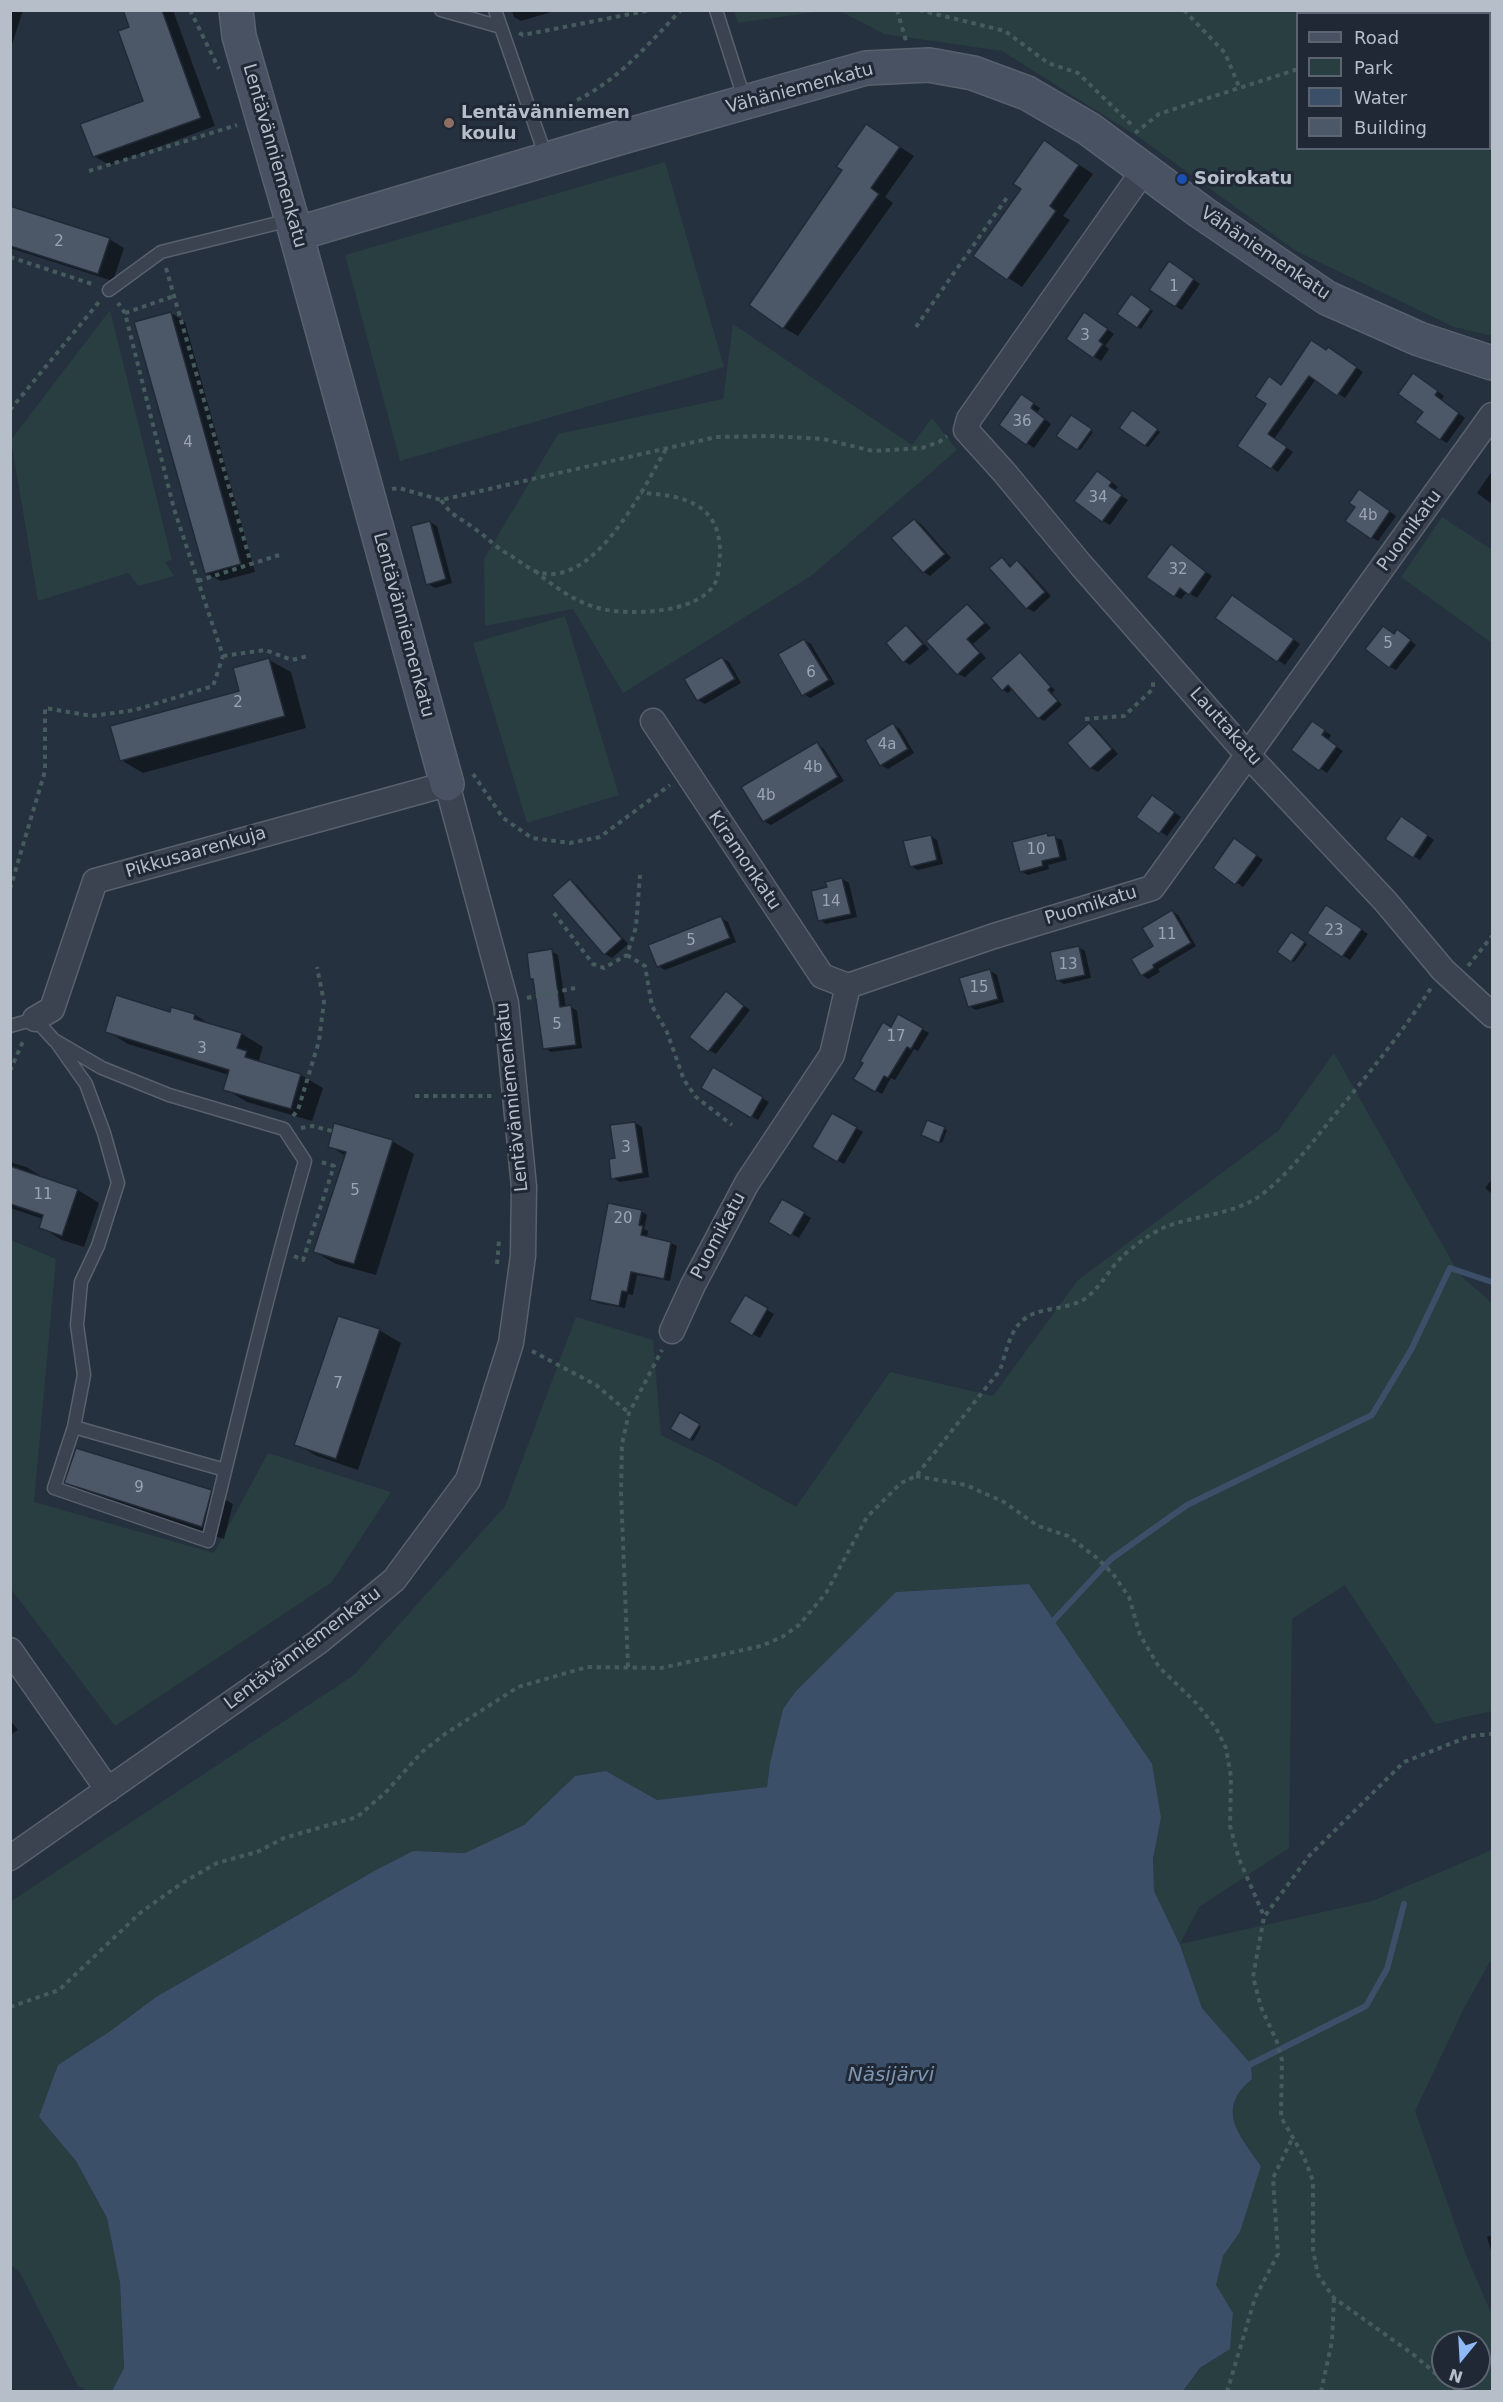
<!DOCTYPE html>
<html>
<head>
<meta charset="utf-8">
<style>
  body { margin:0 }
  #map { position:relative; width:1503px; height:2402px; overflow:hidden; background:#26313f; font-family:"DejaVu Sans",sans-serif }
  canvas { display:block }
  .frame { position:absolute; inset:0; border:12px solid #b6beca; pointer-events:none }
  .legend { position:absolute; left:1296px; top:12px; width:195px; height:138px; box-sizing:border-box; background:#1f2834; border:2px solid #5b6470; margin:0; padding:8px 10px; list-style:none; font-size:18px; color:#b6beca }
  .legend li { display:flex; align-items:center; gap:12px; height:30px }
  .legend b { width:30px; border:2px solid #5b6470 }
  .north { position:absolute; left:1431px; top:2330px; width:60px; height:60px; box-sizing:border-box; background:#1f2834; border:2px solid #5b6470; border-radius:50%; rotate:198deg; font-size:16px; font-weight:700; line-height:24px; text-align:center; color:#b6beca }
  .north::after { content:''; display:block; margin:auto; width:21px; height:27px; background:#8fb8f6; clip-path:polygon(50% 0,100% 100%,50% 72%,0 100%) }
</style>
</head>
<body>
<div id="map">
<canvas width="1503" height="2402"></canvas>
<div class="frame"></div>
<ul class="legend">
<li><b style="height:8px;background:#485262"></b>Road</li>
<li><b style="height:16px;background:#283e40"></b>Park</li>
<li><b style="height:16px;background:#3c4f68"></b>Water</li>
<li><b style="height:16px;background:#4c5868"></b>Building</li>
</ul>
<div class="north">N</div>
</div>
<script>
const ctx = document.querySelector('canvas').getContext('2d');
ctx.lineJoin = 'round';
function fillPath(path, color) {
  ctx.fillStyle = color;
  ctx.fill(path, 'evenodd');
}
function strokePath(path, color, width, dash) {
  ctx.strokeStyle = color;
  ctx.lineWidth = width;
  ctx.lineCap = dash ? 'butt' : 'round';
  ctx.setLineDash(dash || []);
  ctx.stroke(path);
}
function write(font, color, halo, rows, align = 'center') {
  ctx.font = font + ' "DejaVu Sans",sans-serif';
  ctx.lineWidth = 6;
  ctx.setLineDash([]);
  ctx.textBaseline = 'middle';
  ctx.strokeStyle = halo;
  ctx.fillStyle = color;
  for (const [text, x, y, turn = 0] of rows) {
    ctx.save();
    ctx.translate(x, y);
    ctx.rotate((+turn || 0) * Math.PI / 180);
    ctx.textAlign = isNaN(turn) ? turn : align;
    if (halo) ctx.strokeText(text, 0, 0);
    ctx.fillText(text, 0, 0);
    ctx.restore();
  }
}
const green = new Path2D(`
  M734,11V10L823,11L738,23Z
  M840,11H1492V336L1454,327L1296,251L1143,140L1002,51L884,34ZM1298,14H1490V148H1298Z
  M665,162L724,367L400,461L345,255Z
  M110,310L172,560L165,562L174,576L139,586L128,573L38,601L11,440Z
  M733,324L912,445L932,418L957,450L811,576L623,693L573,609L485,626L484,559L558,434L723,399Z
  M1442,517L1492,550V643L1401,577Z
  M565,616L619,795L527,823L473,643Z
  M1334,1053L1459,1274L1492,1303V1711L1435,1724L1345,1585L1292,1619L1289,1848L1199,1907L1180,1944L1372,1901L1492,1850V1958L1464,2008L1415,2111L1466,2255L1492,2315V2391H1183L1200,2369L1230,2348L1233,2313L1215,2285L1223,2256L1240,2232L1261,2166C1239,2134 1215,2110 1252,2079L1251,2064L1202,2008L1180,1945L1154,1891L1153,1859L1161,1818L1053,1621L1029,1584L896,1592L796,1691L783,1709L770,1763L767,1787L657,1800L606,1771L575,1776L524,1825L465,1853L413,1851L374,1871L156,1997L109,2032L39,2117L76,2161L107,2218L120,2283L124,2368L112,2391H89L78,2386L19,2271L11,2265L10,1902L354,1675L505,1506L576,1317L653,1340L661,1435L718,1463L796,1507L890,1372L993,1396L1078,1280L1278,1131ZM1443,2342H1479V2378H1443Z
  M11,1240L56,1259L34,1502L214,1553L268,1453L391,1492L332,1582L115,1726L11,1589Z`);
const water = new Path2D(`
  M1029,1584L1152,1764L1161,1818L1153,1859L1154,1891L1180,1945L1202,2008L1251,2064L1252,2079C1215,2110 1239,2134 1261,2166L1240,2232L1223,2256L1216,2285L1233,2313L1230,2349L1200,2368L1183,2391H112L124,2368L120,2283L107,2218L76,2161L39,2117L58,2065L109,2032L156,1997L374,1871L413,1851L465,1853L524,1825L575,1776L606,1771L657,1800L767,1787L770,1763L783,1709L796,1691L896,1592Z`);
const shadow = new Path2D(`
  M10,10H23L10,51Z
  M125,10H173L215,126L109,165L94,156L145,102L131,28Z
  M512,10H558L521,21L514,17Z
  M866,125L914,156L885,197L893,203L798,336L784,328L844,170Z
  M1045,142L1093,174L1063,216L1070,220L1022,287L975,256L1023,189Z
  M10,208L109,239L124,248L113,281L10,248Z
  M1176,267L1200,284L1182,310L1175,306Z
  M1132,296L1153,311L1141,329L1119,314Z
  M171,313L185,322L255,572L221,581L206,573Z
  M1092,318L1114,334L1105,346L1109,349L1101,361L1068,339Z
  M1326,352L1335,353L1363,372L1345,398L1316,379L1274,439L1293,452L1278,472L1239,445L1282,386Z
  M1420,379L1444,396L1441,400L1465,418L1447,443L1440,439L1425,412Z
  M1028,400L1040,408L1037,413L1051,424L1034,448L1001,425Z
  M1136,414L1160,432L1148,447L1122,428Z
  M1072,417L1093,432L1080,450L1059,435Z
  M1492,471V504L1477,493Z
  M1104,476L1118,487L1114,491L1128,500L1110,525L1103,521Z
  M1366,495L1396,516L1378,541L1371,537Z
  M914,520L921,524L951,558L930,576L924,572Z
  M430,522L437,526L452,583L435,588L428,584Z
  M1171,546L1212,576L1197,598L1187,592L1181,599L1175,596Z
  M1002,559L1013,567L1018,562L1024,566L1051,596L1034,612L1027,608Z
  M1239,600L1300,644L1285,665L1217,617Z
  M967,606L974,610L991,628L973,644L986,658L965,677L958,674Z
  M906,627L913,631L929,649L910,665L904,661Z
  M1384,627L1395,635H1404L1416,645L1396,670L1390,667Z
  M804,640L811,644L835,684L810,698L804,694Z
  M1020,654L1055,690L1052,693L1062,705L1044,721L1039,718L1013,688L1008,693L1003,690Z
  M722,658L729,662L741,683L705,704L698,700Z
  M269,660L291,672L306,728L143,773L121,760L241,692Z
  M893,725L900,729L914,753L888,769L881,765Z
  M1089,725L1096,729L1118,754L1098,772L1091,768Z
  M1319,727L1331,735L1328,740L1343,751L1327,773L1293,750Z
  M817,744L823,748L844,781L771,825L764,821Z
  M1159,801L1181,817L1167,836L1138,816Z
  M1408,822L1434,840L1420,860L1414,856Z
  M1046,835L1062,840L1067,860L1048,865L1049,869L1028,875L1021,871Z
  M930,836L937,840L943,864L918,870L911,866Z
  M1242,844L1263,860L1243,887L1215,868Z
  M842,879L849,883L857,917L826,924L820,920L829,888Z
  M570,881L577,885L628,944L612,958L605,954Z
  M1333,910L1368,934L1350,960L1309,932Z
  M1172,911L1178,915L1196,946L1158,969L1160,972L1148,979L1142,975Z
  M721,918L728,922L736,942L665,970L658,966Z
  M1292,934L1307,944L1294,962L1279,952Z
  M1078,947L1085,951L1091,978L1064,984L1057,980Z
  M551,951L558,955L566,1008L571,1007L577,1011L582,1048L551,1052L545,1048Z
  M990,971L997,975L1004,1002L976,1010L969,1006Z
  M733,997L750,1010L716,1054L709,1050Z
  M195,1015L213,1026L242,1034L263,1047L259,1060L268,1065L301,1075L323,1088L312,1121L247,1102L225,1089L229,1075L128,1044L107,1031Z
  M899,1016L929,1033L918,1051L914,1049L895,1080L891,1078L882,1094L855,1078Z
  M713,1069L769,1102L758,1120L703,1088Z
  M833,1115L863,1132L844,1164L814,1147Z
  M928,1122L947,1130L942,1143L925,1136Z
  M635,1123L642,1127L649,1177L620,1182L613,1178L617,1160Z
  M392,1141L414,1154L376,1275L336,1264L315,1252L346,1156L329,1146Z
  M10,1162L26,1167L48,1180L78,1190L99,1203L84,1247L62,1240L40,1227L43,1219L10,1208Z
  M1492,1179V1194L1485,1188Z
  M782,1201L811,1218L799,1238L770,1222Z
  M641,1211L647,1215L644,1229L648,1231L647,1238L671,1243L677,1246L670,1281L637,1275L633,1295L628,1294L625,1308L597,1303L592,1299Z
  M745,1297L774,1314L760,1338L731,1322Z
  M379,1330L401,1343L358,1470L317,1456L296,1444Z
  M681,1414L701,1427L693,1441L672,1428Z
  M66,1482L211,1492L233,1504L224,1539L88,1495Z
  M10,1720L18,1730L10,1735Z
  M1492,2235V2254L1487,2237Z`);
const stream = new Path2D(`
  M1053,1621L1111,1559L1187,1505L1372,1415L1411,1350L1450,1268L1492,1282
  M1251,2064L1366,2006L1387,1969L1404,1904`);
const building = new Path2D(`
  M123,10H162L201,118L93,157L80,124L143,101L118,31L129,27Z
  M866,124L900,147L871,188L879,194L783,329L749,305L842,170L836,167Z
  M1044,140L1079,165L1050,206L1056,211L1007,280L973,256L1021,189L1013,184Z
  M10,206L110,238L98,274L10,246Z
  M1169,261L1194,279L1175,307L1149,290Z
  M1131,294L1151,309L1137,328L1117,314Z
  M171,312L241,564L205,574L134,322Z
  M1084,312L1108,329L1099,341L1103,344L1093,358L1066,339Z
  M1311,340L1326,350L1328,347L1357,367L1337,396L1309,376L1268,434L1287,447L1271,469L1237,446L1266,404L1255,397L1269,376L1281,385Z
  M1413,373L1438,391L1435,395L1459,413L1440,440L1415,422L1423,412L1398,394Z
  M1021,394L1034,403L1031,408L1045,419L1026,445L999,425Z
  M1132,410L1158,429L1145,446L1119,428Z
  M1071,415L1092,429L1077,450L1056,436Z
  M1097,471L1112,482L1109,486L1122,495L1102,522L1074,501Z
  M1359,489L1390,511L1371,539L1345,521L1355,507L1349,503Z
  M914,519L945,554L923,573L891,538Z
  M430,521L446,579L426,585L411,526Z
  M1171,544L1206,572L1189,595L1180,588L1174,597L1146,577Z
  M1002,557L1010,567L1017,560L1045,592L1026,609L989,568Z
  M1232,595L1294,639L1277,662L1215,618Z
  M967,604L985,623L967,639L980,653L957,675L926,641Z
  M906,625L923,644L903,663L886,643Z
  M1383,626L1394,634L1397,629L1411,640L1389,668L1365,649Z
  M804,639L829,680L802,696L778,654Z
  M1020,652L1051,687L1048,690L1058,701L1038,719L1008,685L1002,691L991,678Z
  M722,657L735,679L697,701L684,679Z
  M269,658L285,716L120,761L110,726L239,691L233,668Z
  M1312,721L1325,730L1322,735L1337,746L1319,771L1291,750Z
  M893,723L908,749L880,766L865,740Z
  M1089,723L1112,749L1090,769L1067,743Z
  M817,742L838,777L763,822L741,787Z
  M1152,795L1175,812L1159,834L1136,817Z
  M1401,816L1428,835L1413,858L1385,839Z
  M1047,833L1048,836L1055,835L1060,857L1042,861L1043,866L1020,872L1012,842Z
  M931,835L937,860L910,867L903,841Z
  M1234,838L1257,855L1235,885L1213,868Z
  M842,878L851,914L818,921L811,891L827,887L825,882Z
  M570,879L622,939L604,955L552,895Z
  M1326,905L1362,929L1342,957L1307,933Z
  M1172,910L1191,943L1153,965L1154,968L1141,976L1131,959L1153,946L1142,928Z
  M721,916L730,938L657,967L648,945Z
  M1291,932L1305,942L1291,962L1277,952Z
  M1079,946L1085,975L1056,981L1050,952Z
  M552,949L560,1007L571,1005L576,1045L543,1049L533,979H530L527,953Z
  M990,969L998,999L968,1007L959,978Z
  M726,991L744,1006L708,1052L689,1037Z
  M116,995L170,1012L171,1007L195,1014L194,1019L242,1033L237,1048L247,1051L245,1057L301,1074L291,1109L223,1090L229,1070L105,1032Z
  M898,1014L923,1028L911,1049L907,1047L888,1078L884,1076L875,1092L853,1079L863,1063L860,1061L883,1022L891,1027Z
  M713,1067L763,1097L751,1118L701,1088Z
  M832,1113L857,1127L837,1162L812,1147Z
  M927,1120L945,1127L939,1143L921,1135Z
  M635,1122L643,1173L611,1179L609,1159L615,1158L610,1125Z
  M334,1123L393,1140L354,1264L313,1252L346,1152L328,1147Z
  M10,1166L78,1189L62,1236L39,1228L43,1215L10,1204Z
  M782,1199L805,1212L791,1236L768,1222Z
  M608,1203L642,1210L639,1225L643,1226L641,1235L671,1242L664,1279L631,1272L627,1292L622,1291L619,1306L590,1300Z
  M745,1295L768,1308L752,1336L729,1322Z
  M338,1316L380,1329L336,1459L294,1445Z
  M680,1412L700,1424L690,1440L670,1429Z
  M76,1448L212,1490L202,1527L64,1483Z`);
const path = new Path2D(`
  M190,10L219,69
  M897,10L906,41
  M919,10L1005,31L1048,63L1078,73L1134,127
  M1184,10L1225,53L1240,89
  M1483,14L1492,11
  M519,33L523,35L651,10
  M577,100C619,80 648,44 681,10
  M1135,133L1159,114L1298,69
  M89,171L237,125
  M10,257L95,285
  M166,268L251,564
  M125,313L174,296
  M916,327L1008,196
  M10,410L99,302
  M392,489L399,488L441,500L716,437L770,436L823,439L873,451L922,448L939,442L947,436
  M441,500C453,518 460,517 475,529C487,537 495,547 508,554C517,559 526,567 535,571C593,593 644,487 666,449
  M535,571C553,586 574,601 598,608C627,616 696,614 714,585C719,577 719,563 720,554C721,503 682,495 641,493
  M198,581L279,555
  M223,656L265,650L292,660L308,656
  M1085,719L1124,716L1153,689V681
  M473,774L503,818L532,838L570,843L600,837L670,785
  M10,889L45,771V708L92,716L135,710L213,686L223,656L174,509L125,313L118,303
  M554,913L593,964L604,968L627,955L636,927L640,875
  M627,955L645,966L652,1006L667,1032L684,1080L696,1097L732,1125
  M1468,966L1492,936
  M527,998L575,988
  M10,1071L24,1039
  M415,1096H493
  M293,1116L298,1110L319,1041L324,1002L317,967
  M301,1128L312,1126L332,1131
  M294,1256L303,1260L334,1166L321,1162
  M497,1264L499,1241
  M532,1351L596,1385L629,1413
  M916,1476L966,1485L1004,1502L1038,1526L1068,1536L1097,1558L1113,1574L1129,1597L1140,1635L1159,1667L1196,1703L1216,1728L1226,1748L1231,1777L1230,1826L1239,1859L1264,1916
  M628,1667L621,1492L622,1444L629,1413L662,1350
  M10,2007L59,1990L140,1913L182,1883L217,1863L257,1852L284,1838L357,1817L385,1793L422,1752L445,1734L518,1687L587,1667L661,1668L761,1646L782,1637L799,1625L826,1593L867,1517L901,1483L916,1476L1000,1370C1005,1356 1009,1335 1019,1324C1035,1305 1066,1312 1086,1298C1101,1287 1109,1269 1122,1257C1132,1247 1150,1234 1163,1228C1196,1214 1236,1216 1265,1192C1291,1171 1311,1144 1332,1118C1367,1076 1401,1034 1431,988
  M1227,2392L1255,2298L1278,2254L1273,2178L1292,2139
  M1321,2392L1332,2341L1334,2298
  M1457,2392L1414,2355L1334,2298L1318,2275L1313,2250V2181L1304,2157L1281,2117L1282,2060L1277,2042L1261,2007L1253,1977L1264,1917L1309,1856L1404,1762L1470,1736L1492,1734`);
const lane = new Path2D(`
  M441,10L501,27
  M495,10L547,160
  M716,10L745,101
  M109,290L161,252L290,220
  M10,1026L35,1019L54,1040L102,1068L169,1095L284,1129L305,1161C269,1287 239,1414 208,1541L54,1488L74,1427L225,1470
  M57,1043L86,1084L104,1133L118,1183L98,1246L81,1282L77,1325L84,1375L74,1427`);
const street = new Path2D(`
  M1144,170L969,419L966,430L1004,472L1081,565L1248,755L1386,902L1443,970L1492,1015
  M653,721L822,976L848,986
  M672,1331L693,1285L747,1183L832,1055L848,986L994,936L1152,888L1492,415
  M10,1650L108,1790
  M10,1858L317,1643L394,1580L468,1480L511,1343L523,1256L524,1187L506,1003L447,784L95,881L52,1009L35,1019`);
const secondary = new Path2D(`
  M236,10L239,36L296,234L447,784
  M296,234L622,137L866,68L929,65L973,73L1027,93L1089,129L1201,212L1327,298L1419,339L1492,363`);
const markers = [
  [449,123,6,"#8d6e63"],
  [1182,179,6,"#1a4fb4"]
];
const numberNames = [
  ["2",59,242],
  ["1",1174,287],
  ["3",1085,336],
  ["36",1022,422],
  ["4",188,443],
  ["34",1098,498],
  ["4b",1368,516],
  ["32",1178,570],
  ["5",1388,644],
  ["6",811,673],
  ["2",238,703],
  ["4a",887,745],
  ["4b",813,768],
  ["4b",766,796],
  ["10",1036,850],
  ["14",831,902],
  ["23",1334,931],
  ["11",1167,935],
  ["5",691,941],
  ["13",1068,965],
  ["15",979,988],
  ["5",557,1025],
  ["17",896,1037],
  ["3",202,1049],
  ["3",626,1148],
  ["5",355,1191],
  ["11",43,1195],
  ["20",623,1219],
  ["7",338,1384],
  ["9",139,1488]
];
const streetNames = [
  ["Vähäniemenkatu",800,89,-15],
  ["Lentävänniemenkatu",274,156,74],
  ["Vähäniemenkatu",1265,254,34],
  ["Puomikatu",1410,531,-54],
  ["Lentävänniemenkatu",403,625,75],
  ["Lauttakatu",1225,727,48],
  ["Pikkusaarenkuja",196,853,-16],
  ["Kiramonkatu",744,861,56],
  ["Puomikatu",1091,906,-17],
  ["Lentävänniemenkatu",513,1097,-96],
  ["Puomikatu",719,1236,-62],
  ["Lentävänniemenkatu",303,1649,-37]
];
const poiNames = [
  ["Lentävänniemen",461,113],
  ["koulu",461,134],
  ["Soirokatu",1194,179]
];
const waterNames = [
  ["Näsijärvi",891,2076]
];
fillPath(green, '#283e40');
fillPath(water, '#3c4f68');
fillPath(shadow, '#0007');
strokePath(stream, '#3c4f68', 6);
fillPath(building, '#4c5868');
strokePath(building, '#212a36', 1.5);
strokePath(lane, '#58616d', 15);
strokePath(street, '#58616d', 27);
strokePath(secondary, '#58616d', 36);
strokePath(path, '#465b5d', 4, [4.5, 4.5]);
strokePath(lane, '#3a434f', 12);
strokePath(street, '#3a434f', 24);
strokePath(secondary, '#485262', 33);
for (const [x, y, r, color] of markers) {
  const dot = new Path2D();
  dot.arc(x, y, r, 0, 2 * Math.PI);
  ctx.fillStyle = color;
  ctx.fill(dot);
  strokePath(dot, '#1f2834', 2);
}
write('15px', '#9ca4b2', null, numberNames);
write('18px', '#b6beca', '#1f2834', streetNames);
write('bold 18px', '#b6beca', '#1f2834', poiNames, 'left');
write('italic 20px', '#7e95b1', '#1f2834', waterNames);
</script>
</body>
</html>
